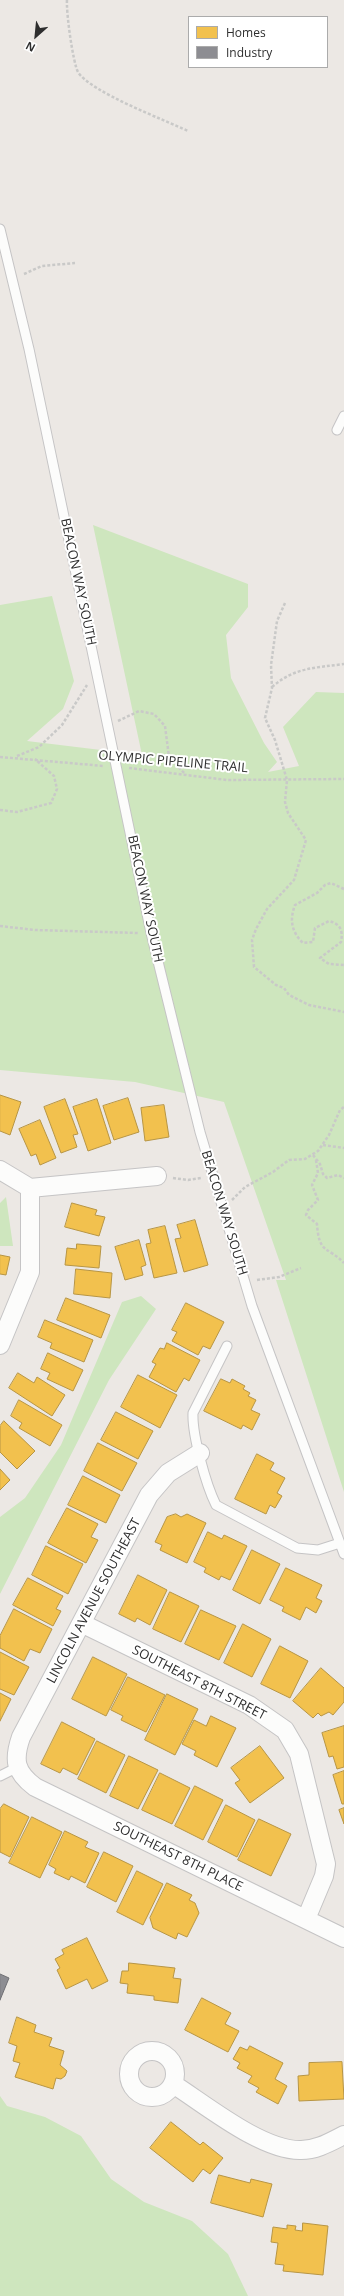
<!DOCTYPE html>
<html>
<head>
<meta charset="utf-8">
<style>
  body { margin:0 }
  #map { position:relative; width:344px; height:2296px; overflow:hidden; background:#ece8e4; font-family:"Open Sans",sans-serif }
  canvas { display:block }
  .legend { position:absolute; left:188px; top:16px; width:140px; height:52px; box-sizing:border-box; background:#fff; border:1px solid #ababab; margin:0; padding:5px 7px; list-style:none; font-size:12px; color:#2e2e2e }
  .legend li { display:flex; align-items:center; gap:8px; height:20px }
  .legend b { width:20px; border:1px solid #ababab }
  .north { position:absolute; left:16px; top:16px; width:40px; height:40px; -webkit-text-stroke:3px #fff; paint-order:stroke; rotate:207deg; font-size:11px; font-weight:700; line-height:16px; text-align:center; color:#2e2e2e }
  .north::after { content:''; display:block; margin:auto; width:14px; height:18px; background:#2e2e2e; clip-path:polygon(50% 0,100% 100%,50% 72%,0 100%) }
</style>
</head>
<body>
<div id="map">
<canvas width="344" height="2296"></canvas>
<ul class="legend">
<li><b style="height:11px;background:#f2c14e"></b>Homes</li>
<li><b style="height:11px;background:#8d8d92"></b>Industry</li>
</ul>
<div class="north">N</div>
</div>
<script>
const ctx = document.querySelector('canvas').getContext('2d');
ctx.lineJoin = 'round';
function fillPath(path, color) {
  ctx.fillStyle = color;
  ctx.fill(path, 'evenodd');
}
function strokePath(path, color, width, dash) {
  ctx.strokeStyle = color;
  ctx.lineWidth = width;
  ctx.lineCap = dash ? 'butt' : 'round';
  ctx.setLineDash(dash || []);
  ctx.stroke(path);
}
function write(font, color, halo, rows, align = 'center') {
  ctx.font = font + ' "Open Sans",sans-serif';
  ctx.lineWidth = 4;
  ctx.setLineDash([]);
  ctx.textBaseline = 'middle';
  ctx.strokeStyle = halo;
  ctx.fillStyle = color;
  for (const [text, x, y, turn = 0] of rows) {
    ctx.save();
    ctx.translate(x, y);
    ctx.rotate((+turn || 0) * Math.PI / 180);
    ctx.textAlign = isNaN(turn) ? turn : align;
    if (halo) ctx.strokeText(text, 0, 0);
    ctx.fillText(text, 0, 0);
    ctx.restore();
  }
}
const green = new Path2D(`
  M93,525L248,584V607L226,635L231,678L264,743L277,762L268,772L299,766L283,727L316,692L344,693V1492L276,1280H286L224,1102L135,1082L0,1070V605L52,596L74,681L63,709L27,741L142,755Z
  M6,1197L13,1246H0V1203Z
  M141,1296L156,1309L109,1380L0,1594V1517L25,1498L61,1445L122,1302Z
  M0,2096L7,2106L45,2117L81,2136L111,2179L144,2202L192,2221L228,2254L248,2296H0Z`);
const homes = new Path2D(`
  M0,1095L21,1102L10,1135L0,1131Z
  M128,1098L139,1132L114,1140L103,1106Z
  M65,1099L78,1134L73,1135L77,1147L61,1153L44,1107Z
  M97,1099L111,1143L88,1151L73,1107Z
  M164,1105L169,1137L145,1141L141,1108Z
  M40,1120L56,1158L40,1165L36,1154L31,1156L19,1129Z
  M72,1203L97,1210L95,1215L105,1217L99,1236L65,1227Z
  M195,1220L208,1265L184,1272L175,1239L181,1238L177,1225Z
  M165,1226L177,1273L154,1278L146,1244L151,1243L148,1230Z
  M139,1240L146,1265L141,1267L143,1275L125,1280L115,1247Z
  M77,1244L101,1246L99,1268L65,1265L67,1248L76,1249Z
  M0,1255L10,1257L6,1275L0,1274Z
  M76,1269L112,1273L110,1298L74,1294Z
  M66,1298L110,1315L101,1338L57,1320Z
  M186,1303L224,1322L210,1349L203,1346L198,1355L172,1341L177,1332L172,1330Z
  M45,1320L93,1340L84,1362L50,1348L52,1343L38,1337Z
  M167,1343L200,1360L189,1381L184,1378L176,1392L149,1377L156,1364L152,1362L160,1348L164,1349Z
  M48,1353L83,1370L73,1391L47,1379L50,1373L41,1369Z
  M18,1373L34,1383L37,1377L65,1395L52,1416L9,1388Z
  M138,1375L177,1395L160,1428L121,1407Z
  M221,1379L230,1383L232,1379L245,1386L243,1389L250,1393L248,1396L256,1400L251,1410L260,1414L252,1430L243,1425L241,1429L204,1411Z
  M19,1400L62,1425L50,1446L19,1428L22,1423L11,1416Z
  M116,1412L153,1431L138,1459L101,1440Z
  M4,1421L35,1451L17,1469L0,1452V1426Z
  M98,1443L137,1463L122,1491L84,1471Z
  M257,1454L274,1463L270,1470L285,1478L277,1493L282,1496L275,1508L270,1505L266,1514L235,1499Z
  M0,1469L10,1480L0,1490Z
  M83,1476L120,1495L106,1523L68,1505Z
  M67,1508L98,1524L91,1537L98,1540L86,1563L48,1543Z
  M176,1514L181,1517L187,1514L206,1523L187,1563L160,1550L162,1545L155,1542L167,1517Z
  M208,1532L222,1539L224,1535L247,1546L230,1580L221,1576L219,1580L204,1572L206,1568L194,1562Z
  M46,1546L83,1564L68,1594L32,1575Z
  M252,1550L280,1564L260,1604L233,1590Z
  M286,1568L322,1585L316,1598L322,1601L316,1613L306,1607L300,1620L282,1611L284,1607L270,1600Z
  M138,1575L167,1590L150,1625L137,1618L135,1622L119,1614Z
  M28,1578L63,1596L56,1609L61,1611L53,1626L13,1605Z
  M170,1592L199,1606L181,1642L153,1629Z
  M14,1609L52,1629L40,1653L30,1649L24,1661L0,1648V1636Z
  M201,1610L236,1626L219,1660L185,1644Z
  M243,1624L271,1639L252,1677L224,1663Z
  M280,1646L308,1661L290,1698L261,1684Z
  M0,1652L29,1667L14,1695L0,1689Z
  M93,1657L127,1674L106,1716L72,1699Z
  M321,1668L344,1688V1702L333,1715L329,1712L321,1716L318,1713L313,1718L293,1701Z
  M128,1677L165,1695L146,1732L121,1720L123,1716L111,1710Z
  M0,1693L11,1699L0,1721Z
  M167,1694L198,1709L175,1755L145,1740Z
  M211,1716L236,1728L217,1767L194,1755L196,1751L182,1744L194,1720L206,1726Z
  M62,1722L95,1739L77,1775L63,1768L60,1773L41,1764Z
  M344,1726V1767L337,1769L333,1756L329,1757L322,1733Z
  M97,1741L125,1755L106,1793L78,1779Z
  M260,1746L284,1778L250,1803L235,1783L240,1780L231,1768Z
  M129,1756L158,1770L138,1809L110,1796Z
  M344,1771V1804H342L333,1775Z
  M160,1773L190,1788L172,1824L142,1810Z
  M195,1786L223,1800L203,1840L175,1826Z
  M4,1804L29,1817L10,1857L0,1852V1809Z
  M226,1805L255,1820L237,1857L208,1842Z
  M344,1808V1824L339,1810Z
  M32,1817L62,1832L40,1878L9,1863Z
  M259,1819L291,1834L271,1876L238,1860Z
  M65,1831L88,1842L85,1847L99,1853L85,1883L71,1876L69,1880L54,1873L56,1869L49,1865Z
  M104,1852L133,1866L116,1902L87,1887Z
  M137,1871L163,1884L143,1925L117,1912Z
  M167,1883L192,1895L189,1900L195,1903L199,1913L187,1937L178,1933L176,1939L153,1928L150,1918Z
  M87,1938L108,1981L92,1989L87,1979L66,1989L57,1970L60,1968L55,1959L64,1954L62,1950Z
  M129,1963L175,1968L173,1978L181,1979L178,2003L154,2000V1996L127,1993L128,1984L120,1983L122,1971H128Z
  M202,1998L231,2013L225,2024L239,2031L228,2052L185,2030Z
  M17,2017L36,2025L34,2032L52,2038L49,2046L64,2051L60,2065L67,2071L65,2076L61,2079L56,2078L53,2089L15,2077L20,2063L13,2061L17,2046L9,2043Z
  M250,2046L283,2063L275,2079L287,2086L278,2104L256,2092L259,2088L248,2082L252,2076L237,2068L240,2063L233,2059L240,2047L247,2050Z
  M342,2062L344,2099L299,2101L298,2076L309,2075V2063Z
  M171,2122L200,2145L203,2142L223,2158L210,2174L203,2169L193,2182L150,2148Z
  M219,2175L250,2183L251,2179L272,2184L263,2217L211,2203Z
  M303,2223L328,2226L323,2275L283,2271L284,2265L275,2264L278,2243L271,2242L273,2227L287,2229V2225L296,2226L295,2230L302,2231Z`);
const industry = new Path2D(`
  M0,1974L9,1978L0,2000Z`);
const path = new Path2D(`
  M67,0C66,12 73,63 78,72C90,92 165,120 188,131
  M24,274L42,266L75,263
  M285,603L277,621L271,665L272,688L265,718L275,740L287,780L285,802L288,813L306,840L294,880L267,909L256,929L252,940L254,967L276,985L284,988L289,995L309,1005L344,1012
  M272,687C295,667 315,668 344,664
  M118,721L139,711L154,714L165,726L169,757L186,775
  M17,756L39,747L62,725L87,685
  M0,757L104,766
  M129,768L227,780L344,779
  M0,810L17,812L51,803L57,789L54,776L35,759
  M344,889L331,883L325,885L317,893L295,905C289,921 292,932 303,943L313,942L315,928L329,921C341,924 343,931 341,942L320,958L329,964L344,965
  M0,926L35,930L139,933
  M323,1145L344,1148
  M313,1155L320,1164L323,1174L327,1178L338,1175L344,1178
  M316,1160L318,1173L312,1185L318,1200L308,1210L306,1215L317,1224C319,1255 328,1246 344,1263
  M173,1178L188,1180L201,1178
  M232,1200L245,1187L273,1172L289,1160L305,1159L318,1151L329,1135L340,1110L344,1107
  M257,1280L279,1277L301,1268`);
const service = new Path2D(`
  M0,229L29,349L151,933L200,1132L252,1306L344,1554
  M337,430L344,416
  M227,1346L193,1413C192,1435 206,1485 216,1505L297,1548L318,1550L340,1543
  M0,1776L18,1767`);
const minor = new Path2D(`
  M0,1170L30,1188L157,1176
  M0,1345L30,1272V1188
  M200,1453L168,1473L149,1495L21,1737C13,1760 15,1772 35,1787L344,1938
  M83,1624L249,1705L285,1730L299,1754L326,1864L324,1876L306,1919
  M129 2074a23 23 0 1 1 46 0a23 23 0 1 1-46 0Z
  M173,2084C206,2105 262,2151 301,2150C317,2150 330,2142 344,2135`);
const streetNames = [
  ["BEACON WAY SOUTH",78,582,78],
  ["OLYMPIC PIPELINE TRAIL",173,762,5],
  ["BEACON WAY SOUTH",145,899,78],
  ["BEACON WAY SOUTH",224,1213,73],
  ["LINCOLN AVENUE SOUTHEAST",94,1601,-62],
  ["SOUTHEAST 8TH STREET",199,1683,27],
  ["SOUTHEAST 8TH PLACE",178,1857,26]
];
fillPath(green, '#cee6be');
fillPath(homes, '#f2c14e');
strokePath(homes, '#b79544', 1);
fillPath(industry, '#8d8d92');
strokePath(industry, '#707074', 1);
strokePath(service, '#c5c4c5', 11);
strokePath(minor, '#c5c4c5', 20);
strokePath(path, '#c9c9c8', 2.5, [3, 2]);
strokePath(service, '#fcfcfb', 9);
strokePath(minor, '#fcfcfb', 18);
write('13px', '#2e2e2e', '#fff', streetNames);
</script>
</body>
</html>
